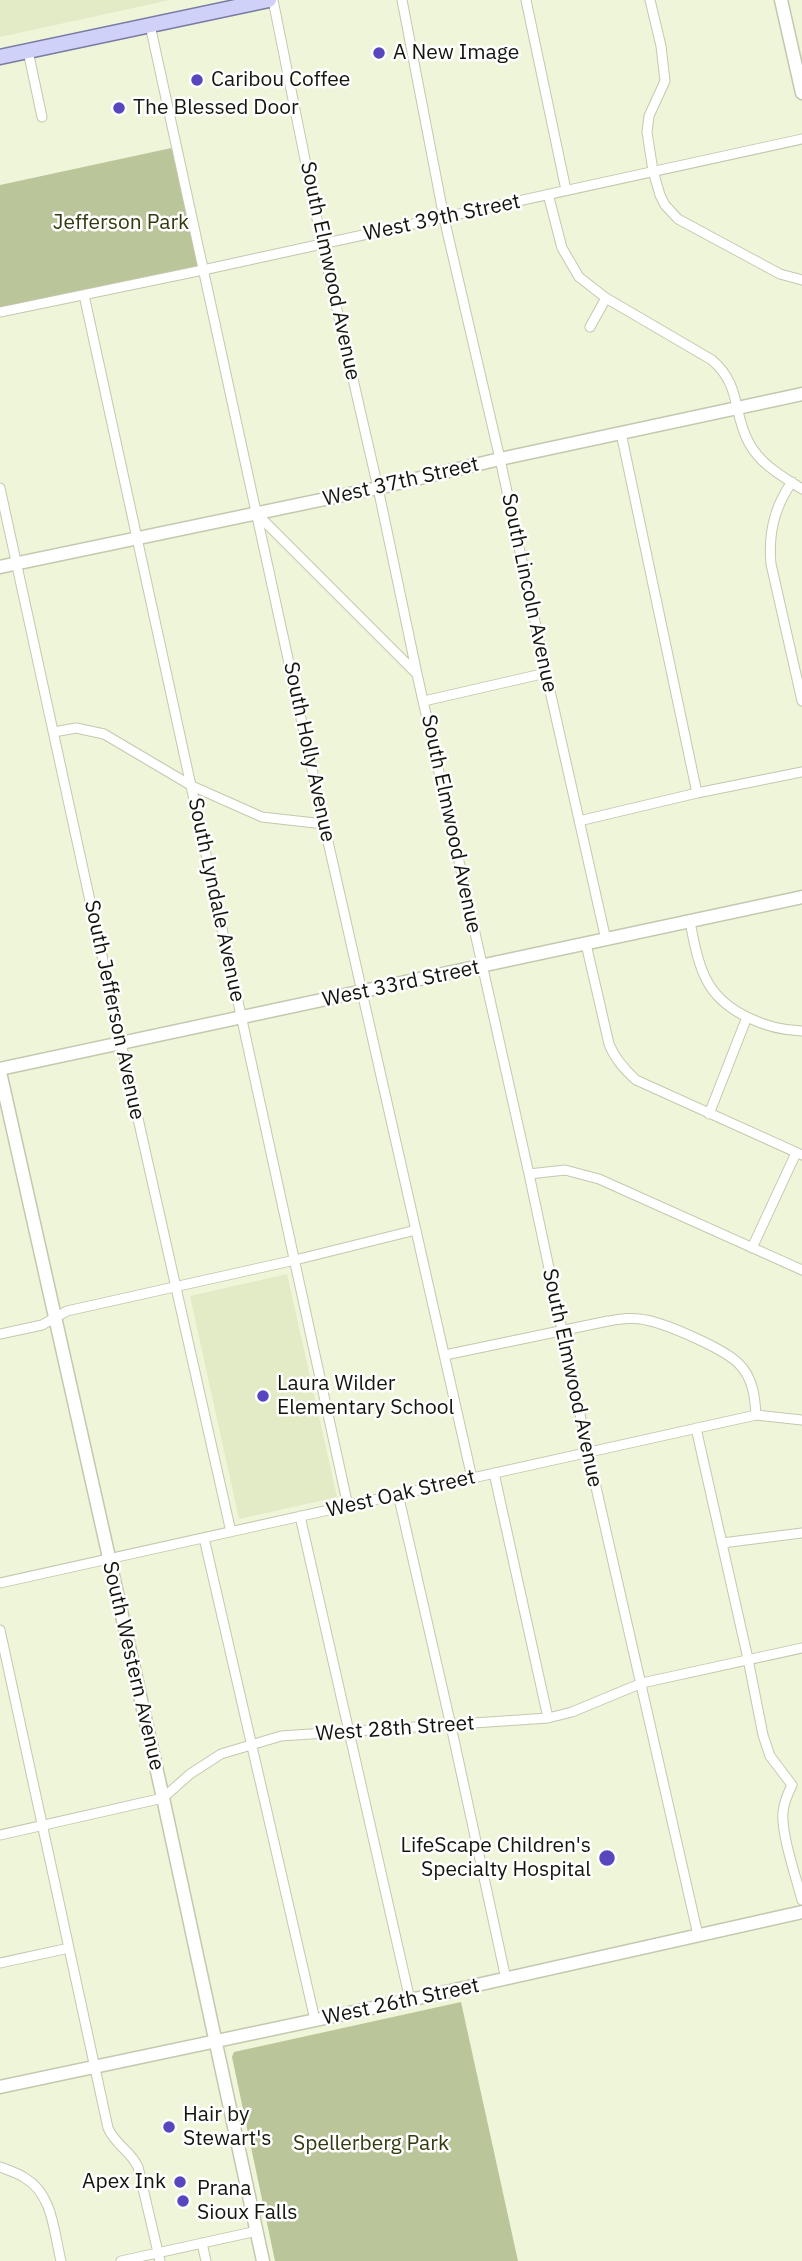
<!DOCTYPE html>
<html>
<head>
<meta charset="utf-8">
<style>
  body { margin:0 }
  canvas { display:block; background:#eff5d9 }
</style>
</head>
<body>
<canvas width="802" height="2261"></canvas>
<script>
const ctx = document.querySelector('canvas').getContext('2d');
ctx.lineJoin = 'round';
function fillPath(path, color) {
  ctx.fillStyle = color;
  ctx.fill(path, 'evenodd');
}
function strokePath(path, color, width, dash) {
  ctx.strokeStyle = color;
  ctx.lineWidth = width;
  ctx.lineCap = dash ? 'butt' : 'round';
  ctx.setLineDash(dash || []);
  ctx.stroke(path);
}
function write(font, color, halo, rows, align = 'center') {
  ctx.font = font + ' "IBM Plex Sans",sans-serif';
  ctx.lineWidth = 5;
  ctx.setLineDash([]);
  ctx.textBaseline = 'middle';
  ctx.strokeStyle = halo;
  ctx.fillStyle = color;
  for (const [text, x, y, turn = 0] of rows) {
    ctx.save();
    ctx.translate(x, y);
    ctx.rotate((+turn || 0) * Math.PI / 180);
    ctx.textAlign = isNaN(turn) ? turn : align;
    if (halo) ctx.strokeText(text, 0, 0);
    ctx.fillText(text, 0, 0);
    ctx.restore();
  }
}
const built = new Path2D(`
  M0,0H170L0,37Z
  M287,1274L337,1497L239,1519L190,1296Z`);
const green = new Path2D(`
  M176,147L203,270L0,312V185Z
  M461,2002L518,2261H275L232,2057L234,2052Z`);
const street = new Path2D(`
  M273,0L322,244L378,488L417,674L529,1174L588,1452L698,1935
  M402,0L444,218L500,459L546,673L606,940
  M526,0L566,190
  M650,0L661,46L665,81L649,116L647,132L653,171L660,195L665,205L678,219L780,274L802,280
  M150,25L324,824L472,1478
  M28,51L42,117
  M548,194L562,248L579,277L606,298L712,360C742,386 732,412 749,443C761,465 782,476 802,489
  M84,295L348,1506
  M0,312L203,270L802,139
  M590,327L606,298
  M621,433L697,793
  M792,482C774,507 768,533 771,564L802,701
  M0,488L121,1043L231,1532
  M257,514L415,672
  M424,701L546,673
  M54,732L76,728L104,734L192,786L262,817L324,824
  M579,821L697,793L802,772
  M690,922C694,941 697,961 706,979C722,1012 767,1030 802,1031
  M586,944L609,1044C615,1059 624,1069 636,1080L802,1155
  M709,1114L747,1017
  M529,1174L565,1170L599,1179L802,1270
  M752,1248L796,1153
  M0,1334L42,1325L67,1311L295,1260L416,1230
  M445,1355L608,1321C621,1319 633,1317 646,1320C667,1324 725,1349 739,1364C753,1378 755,1397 756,1415
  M696,1428L748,1659L763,1735L770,1756L792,1785
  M494,1473L548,1718
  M398,1494L451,1726L506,1979
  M300,1516L410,2000
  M204,1538L315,2020
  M722,1543L802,1533
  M0,1583L756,1415L802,1420
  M0,1630L108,2128C116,2146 130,2150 138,2167L160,2261
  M792,1785C788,1793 784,1802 783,1812C781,1834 796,1877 802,1900
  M0,1835L163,1798L190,1774L221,1754L281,1736L548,1718L572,1712L642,1683L802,1648
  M0,1963L69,1948
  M0,2167C8,2170 18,2173 25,2178C53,2194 54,2233 61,2261
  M202,2243L206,2261
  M121,2261L257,2231`);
const secondary = new Path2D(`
  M781,0L802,93
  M0,567L378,488L500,459L802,394
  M0,1069L802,897
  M0,1072L163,1798L263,2261
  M0,2087L410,2000L802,1912`);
const primary = new Path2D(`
  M0,57L269,0`);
const markers = [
  [379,53,7,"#5747bf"],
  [197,80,7,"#5747bf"],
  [119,108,7,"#5747bf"],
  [263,1396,7,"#5747bf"],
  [607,1858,9,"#5747bf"],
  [169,2127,7,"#5747bf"],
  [180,2182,7,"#5747bf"],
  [183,2201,7,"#5747bf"]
];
const poiNames = [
  ["A New Image",393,53],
  ["Caribou Coffee",211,80],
  ["The Blessed Door",133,108],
  ["Laura Wilder",277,1384],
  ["Elementary School",277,1408],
  ["LifeScape Children's",591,1846,"right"],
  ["Specialty Hospital",591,1870,"right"],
  ["Hair by",183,2115],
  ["Stewart's",183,2139],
  ["Apex Ink",166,2182,"right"],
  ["Prana",197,2189],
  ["Sioux Falls",197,2213]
];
const streetNames = [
  ["West 39th Street",442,218,-12],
  ["South Elmwood Avenue",330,271,78],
  ["West 37th Street",401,482,-13],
  ["South Lincoln Avenue",529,593,78],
  ["South Holly Avenue",309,752,78],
  ["South Elmwood Avenue",451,824,78],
  ["South Lyndale Avenue",216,900,78],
  ["West 33rd Street",401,984,-12],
  ["South Jefferson Avenue",114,1010,78],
  ["South Elmwood Avenue",572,1378,78],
  ["West Oak Street",401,1494,-13],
  ["South Western Avenue",133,1666,77],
  ["West 28th Street",395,1729,-4],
  ["West 26th Street",401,2002,-12]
];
const parkNames = [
  ["Jefferson Park",121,223],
  ["Spellerberg Park",371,2144]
];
fillPath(built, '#e2eac6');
fillPath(green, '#bbc59a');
strokePath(street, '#c3c9ae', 11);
strokePath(secondary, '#c3c9ae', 15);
strokePath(primary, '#797ba2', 17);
strokePath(street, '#fff', 9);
strokePath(secondary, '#fff', 12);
strokePath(primary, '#d0d1f8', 14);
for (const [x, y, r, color] of markers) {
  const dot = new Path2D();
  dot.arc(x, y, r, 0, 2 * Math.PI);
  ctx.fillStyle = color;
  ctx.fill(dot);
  strokePath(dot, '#fefefe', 2.5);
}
write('21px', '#14160d', '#fefefe', poiNames, 'left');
write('21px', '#14160d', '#fefefe', streetNames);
write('21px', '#333a0d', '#fefefe', parkNames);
</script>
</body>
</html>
